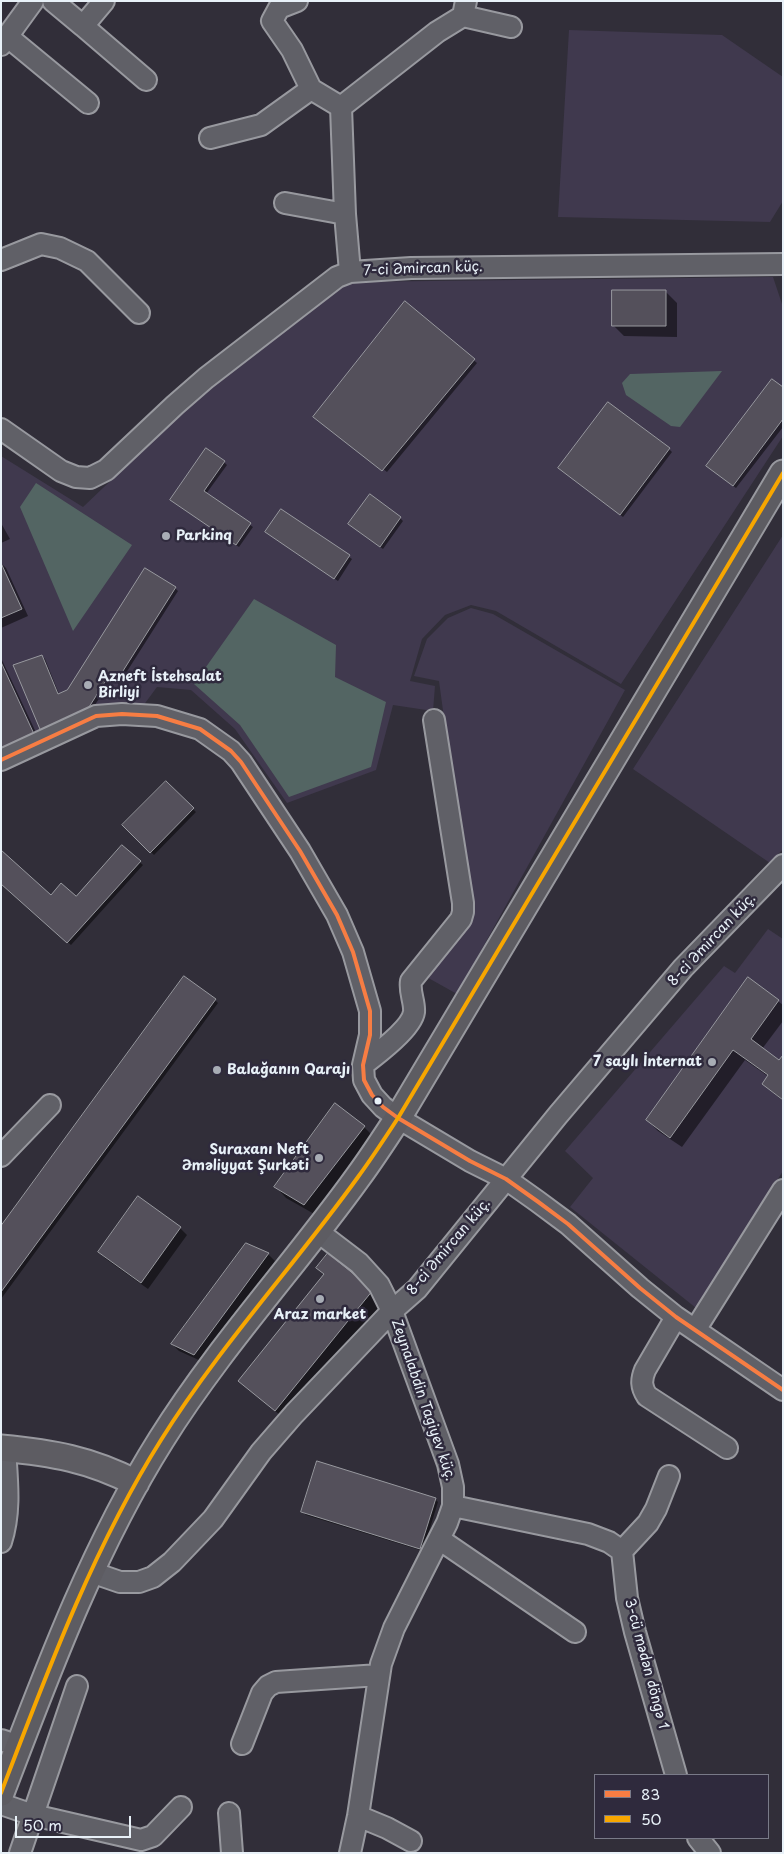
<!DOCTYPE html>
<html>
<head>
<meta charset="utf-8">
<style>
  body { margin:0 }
  #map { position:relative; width:784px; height:1854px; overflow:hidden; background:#312e39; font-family:"Playpen Sans",sans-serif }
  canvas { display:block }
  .frame { position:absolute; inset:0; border:2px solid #e8f1f8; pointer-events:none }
  .legend { position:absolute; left:594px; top:1774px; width:175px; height:65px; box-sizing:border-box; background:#2f2a3d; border:1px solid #797a88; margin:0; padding:6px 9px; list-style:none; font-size:15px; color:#e8f1f8 }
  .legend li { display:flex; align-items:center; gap:10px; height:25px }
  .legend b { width:25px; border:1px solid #797a88 }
  .scale { position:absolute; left:15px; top:1816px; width:116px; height:22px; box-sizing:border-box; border:2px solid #e8f1f8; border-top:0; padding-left:6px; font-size:15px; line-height:18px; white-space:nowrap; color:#e8f1f8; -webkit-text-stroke:4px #2f2a3d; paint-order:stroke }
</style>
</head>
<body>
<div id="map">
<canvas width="784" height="1854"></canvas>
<div class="frame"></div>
<ul class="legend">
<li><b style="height:6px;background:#f77d43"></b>83</li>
<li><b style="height:6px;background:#f7a600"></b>50</li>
</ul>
<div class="scale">50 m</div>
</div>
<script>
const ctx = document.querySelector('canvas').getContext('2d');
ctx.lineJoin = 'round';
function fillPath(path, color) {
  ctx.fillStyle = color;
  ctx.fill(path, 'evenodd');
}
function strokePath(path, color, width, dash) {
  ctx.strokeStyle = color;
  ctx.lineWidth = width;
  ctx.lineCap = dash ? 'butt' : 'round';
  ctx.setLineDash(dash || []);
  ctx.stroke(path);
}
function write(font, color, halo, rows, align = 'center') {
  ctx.font = font + ' "Playpen Sans",sans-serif';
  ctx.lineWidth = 5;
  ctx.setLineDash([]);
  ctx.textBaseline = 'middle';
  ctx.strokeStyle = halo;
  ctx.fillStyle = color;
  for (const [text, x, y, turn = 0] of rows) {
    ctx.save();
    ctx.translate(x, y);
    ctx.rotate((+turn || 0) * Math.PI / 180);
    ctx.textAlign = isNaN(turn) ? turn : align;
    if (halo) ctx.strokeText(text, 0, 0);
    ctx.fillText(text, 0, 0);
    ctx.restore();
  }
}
const built = new Path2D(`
  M569,30L722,35L783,77V201L770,222L558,217Z
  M773,277L783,307V436L621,684L496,611L471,605L445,615L422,639L410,681L435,686L433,711L393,705L376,770L287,803L235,729L191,690L157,687L140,710L1,754V456L83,507L209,387L345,282Z
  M783,535V849L770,863L633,769Z
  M471,608L493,614L625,690L457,994L423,975L471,917L439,681L414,676L427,639L448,618Z
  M768,929L783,939V1171L696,1308L570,1207L593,1178L565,1151L724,966L735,973Z`);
const green = new Path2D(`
  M722,371L680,427L671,426L626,395L622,383L630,374Z
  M36,483L132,545L73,631L20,507Z
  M254,599L336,645L335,677L386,702L371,767L289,797L240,725L194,684Z`);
const shadow = new Path2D(`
  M666,292L677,303V337L624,336L613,325Z
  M405,302L477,363L387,472L316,417Z
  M783,389V427L736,488L711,469Z
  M669,449L672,452L623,517L563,471Z
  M224,462L227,465L206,494L253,527L239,547L175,503Z
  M281,510L352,559L338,581L270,535Z
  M400,518L403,521L383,549L353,527Z
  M1,523L10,539L1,543Z
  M1,563L6,568L28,616L1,628Z
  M175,588L178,591L119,684L112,679L87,717L46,736L42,656L45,659L59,694L68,691Z
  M1,658L40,741L1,758Z
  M166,783L196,812L154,855L124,825Z
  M122,847L143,865L71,945L1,883L51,896L76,898Z
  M749,979L783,1005V1021L762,1049L779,1062L783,1057V1101L763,1084L769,1077L745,1060L682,1147L658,1131L647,1120Z
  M215,1000L218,1003L1,1299V1228Z
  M364,1127L375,1138L316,1215L286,1198L276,1187Z
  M138,1198L180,1228L187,1235L148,1289L106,1259L99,1252Z
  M268,1254L275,1261L201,1361L179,1351L172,1344Z
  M318,1268L372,1291L383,1302L287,1421L240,1381L325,1275Z
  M435,1499L438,1502L423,1551L306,1515L303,1512Z`);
const building = new Path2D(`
  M612,290H666V326H612Z
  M405,301L475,359L382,471L313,417Z
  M772,379L783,387V419L733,486L706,466Z
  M608,402L670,448L620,515L558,468Z
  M206,448L225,461L204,491L251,523L236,545L170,500Z
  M370,494L401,517L380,547L348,524Z
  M281,509L350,555L334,579L265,532Z
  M1,563L22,609L1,618Z
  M145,568L176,587L116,682L108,677L84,715L42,734L13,665L42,655L58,694L67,690Z
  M1,662L34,734L1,748Z
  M166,781L194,808L150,853L122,825Z
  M122,845L141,861L67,943L1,884V850L51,895L61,883L76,896Z
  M184,976L216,999L1,1292V1226Z
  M748,977L779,1000L751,1039L779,1060L783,1055V1100L762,1084L768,1075L733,1050L670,1138L646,1120Z
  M335,1103L365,1126L304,1205L274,1187Z
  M138,1196L181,1227L141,1283L98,1252Z
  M246,1243L269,1253L194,1355L171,1344Z
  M328,1253L373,1290L275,1411L238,1381L324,1274L316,1268Z
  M317,1461L436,1498L420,1549L301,1512Z`);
const minor = new Path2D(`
  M53,1L83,26L104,1
  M297,1L279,8L272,21L292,50L311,89L341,107L345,214L350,272
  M463,16L511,27
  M83,26L146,80
  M8,37L88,103
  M1,45L33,1
  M341,107L437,32L463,16L466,1
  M210,138L261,125L311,89
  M285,203L345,214
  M1,260L41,244L60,248L87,261L139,313
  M1,429L61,471L76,477L90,478L106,470L175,405L206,378L337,277L350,272L411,268L783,264
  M1,760L96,716L122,714L157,716L200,729L231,751L241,762L300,851L337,915L353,952L370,1011V1035L363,1065L364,1080L372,1095L383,1107L398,1118L470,1161L506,1179L537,1201L568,1224L640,1288L676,1317L783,1390
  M363,1065C376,1055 412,1028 414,1012C415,1002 409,992 411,981L461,919L463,912V903L434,720
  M1,1156L50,1105
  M317,1231L359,1263L379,1285L392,1311L448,1464L453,1487V1506L447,1523L394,1628L381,1664L358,1816L350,1853
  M676,1317L645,1370C641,1380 641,1387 647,1396L727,1448
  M695,1330L783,1190
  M453,1506L588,1534L609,1542L622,1551L648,1523L656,1509L669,1476
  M439,1539L575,1632
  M1,1542C11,1511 7,1480 5,1449
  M622,1551L627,1598L635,1632L676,1775
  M91,1572L120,1582H139L153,1577L172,1562L213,1519L261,1452L294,1414L392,1311L417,1289L558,1115L683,968L783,865
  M1,1740L19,1746
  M242,1744L262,1693L268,1686L276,1682L379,1675
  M1,1804L33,1815L141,1840L153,1836L181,1807
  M229,1813L232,1853
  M358,1816L387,1828L411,1841
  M698,1838L710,1853
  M20,1853L77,1686`);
const major = new Path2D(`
  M1,1448C53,1453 89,1459 136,1483
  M1,1793C46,1675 93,1548 161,1440C219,1347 294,1266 358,1177C372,1158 385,1138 398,1118L783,473`);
const bus1 = new Path2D(`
  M1,760L96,716L122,714L157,716L200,729L231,751L241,762L300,851L337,915L353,952L370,1011V1035L363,1065L364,1080L372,1095L383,1107L398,1118L470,1161L506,1179L537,1201L568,1224L640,1288L676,1317L783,1390`);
const bus2 = new Path2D(`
  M1,1793C46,1675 93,1548 161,1440C219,1347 294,1266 358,1177C372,1158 385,1138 398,1118L783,473`);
const markers = [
  [166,536,5,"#a8adb5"],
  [88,685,5,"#a8adb5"],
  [712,1062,5,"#a8adb5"],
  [217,1070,5,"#a8adb5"],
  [378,1101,4.5,"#e8f1f8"],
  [319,1158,5,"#a8adb5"],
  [320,1299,5,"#a8adb5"]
];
const streetNames = [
  ["7-ci Əmircan küç.",423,269,-2],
  ["8-ci Əmircan küç.",712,940,-47],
  ["8-ci Əmircan küç.",449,1247,-50],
  ["Zeynalabdin Tagiyev küç.",423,1400,71],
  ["3-cü mədən döngə 1",646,1664,75]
];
const poiNames = [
  ["Parkinq",176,536],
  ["Azneft İstehsalat",98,677],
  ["Birliyi",98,693],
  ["7 saylı İnternat",702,1062,"right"],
  ["Balağanın Qarajı",227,1070],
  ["Suraxanı Neft",309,1150,"right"],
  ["Əməliyyat Şurkəti",309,1166,"right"],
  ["Araz market",320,1315,"center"]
];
fillPath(built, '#40394e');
fillPath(green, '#536563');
fillPath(shadow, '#0007');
fillPath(building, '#54505b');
strokePath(building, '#98999f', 1);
strokePath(minor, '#98999f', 24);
strokePath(major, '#98999f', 29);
strokePath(minor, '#606067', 20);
strokePath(major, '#5d5c62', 25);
strokePath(bus1, '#f77d43', 4);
strokePath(bus2, '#f7a600', 4);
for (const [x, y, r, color] of markers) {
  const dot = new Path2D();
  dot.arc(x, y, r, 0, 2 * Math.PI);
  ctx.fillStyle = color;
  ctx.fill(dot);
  strokePath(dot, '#2f2a3d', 2);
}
write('14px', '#e8f1f8', '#2f2a3d', streetNames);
write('bold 14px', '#e8f1f8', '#2f2a3d', poiNames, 'left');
</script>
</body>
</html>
